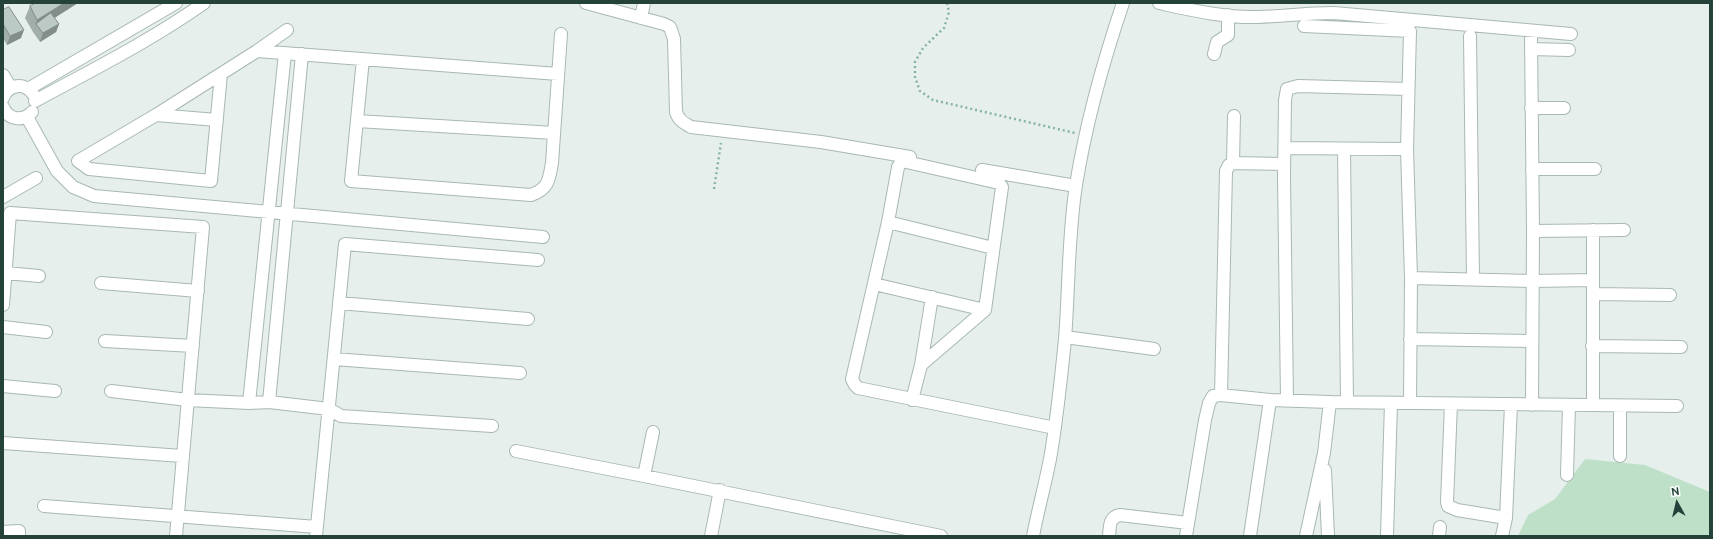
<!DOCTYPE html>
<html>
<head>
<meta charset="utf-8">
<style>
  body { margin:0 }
  #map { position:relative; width:1713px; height:539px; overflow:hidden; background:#e6efeb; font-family:Ubuntu,sans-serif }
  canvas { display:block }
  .frame { position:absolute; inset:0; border:4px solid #24423a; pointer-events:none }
  .north { position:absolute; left:1657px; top:483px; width:40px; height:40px; -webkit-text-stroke:3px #f7fbf9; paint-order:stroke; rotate:352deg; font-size:11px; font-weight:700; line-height:16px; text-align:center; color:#24423a }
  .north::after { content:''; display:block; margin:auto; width:14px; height:18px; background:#24423a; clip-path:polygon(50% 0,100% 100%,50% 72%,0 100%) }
</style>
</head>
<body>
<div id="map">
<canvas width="1713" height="539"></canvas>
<div class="frame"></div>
<div class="north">N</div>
</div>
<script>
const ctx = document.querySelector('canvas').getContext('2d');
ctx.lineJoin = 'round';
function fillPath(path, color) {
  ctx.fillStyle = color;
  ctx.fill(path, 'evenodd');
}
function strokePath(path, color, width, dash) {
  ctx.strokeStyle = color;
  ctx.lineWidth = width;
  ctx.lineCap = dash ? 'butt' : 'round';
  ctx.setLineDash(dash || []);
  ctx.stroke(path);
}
const green = new Path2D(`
  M1585,459L1645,465L1710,492V529L1708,536H1518L1528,515L1555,499Z`);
const path = new Path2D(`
  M947,3L949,12L944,28L923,48L915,62V77L920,91L933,100L1075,133
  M714,189L721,143`);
const minor = new Path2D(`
  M586,3L664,24L670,27L674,39L676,112C679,121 684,123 691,127L821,142L910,157
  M1159,3C1191,10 1225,18 1258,17C1284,16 1309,13 1334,13L1571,34
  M641,18L644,3
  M1304,26L1410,31L1407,149L1411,278L1410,403
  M1470,36L1473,279
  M1531,38L1533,231L1532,405
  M1531,49L1569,50
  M257,51L287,30
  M1214,54L1217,42L1228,35V15
  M363,59L351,181L531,195C549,189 549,179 552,163L561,34
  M221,74L211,181L89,169L78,161L156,115L257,51L558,74
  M3,75L11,88
  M28,89L176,3
  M3,98C8,84 25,82 33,94
  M35,101C92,70 150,41 204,3
  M3,107C8,120 23,122 32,112
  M1531,108H1564
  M156,115L217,120
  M27,117L57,171L73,187L94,196L543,237
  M357,121L554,133
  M1285,148L1407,149
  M1344,149L1347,402
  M1233,163L1234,116
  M1532,169H1595
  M982,170L1076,186
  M3,197L36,178
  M888,222L993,248
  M1533,231L1624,230
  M6,273L39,276
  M1411,278L1532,281L1592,280
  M101,283L198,291
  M874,284L985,310
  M1593,294L1670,295
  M339,303L528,319
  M3,305L10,213L203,227L176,536
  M3,327L46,332
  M1065,337L1154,349
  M1410,339L1531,341
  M105,341L193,346
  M1592,346L1681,347
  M334,359L520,373
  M921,365L932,297
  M3,386L55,391
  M111,391L188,400L249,403L269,402L329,409L341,416L492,426
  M1221,395L1226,171L1229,165L1233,163L1284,164
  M912,400L921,365L985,310L1002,187L999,183L902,161L898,167L888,222L852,379L855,385L858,388L1055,428
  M1287,400L1284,176L1285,100L1287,89L1298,86L1408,89
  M269,402L302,54
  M249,403L285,53
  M1451,404L1447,502L1448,506L1457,510L1506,518
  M1593,405V230
  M1620,406V456
  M653,432L644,476L941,536
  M3,443L182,456
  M516,451L644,476
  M1325,470L1328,536
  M1567,475L1569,405
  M44,506L317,527
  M3,532L19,531V536
  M316,536L345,244L538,260
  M711,536L720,490
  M1033,536C1038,510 1045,485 1050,459C1057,420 1061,379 1065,339C1069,288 1068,236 1076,185C1086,123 1103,62 1123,3
  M1109,536C1110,526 1109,517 1120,515L1188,523
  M1186,536L1205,420L1209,403L1213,396L1221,395L1270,400L1330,402L1677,406
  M1250,536L1270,400
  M1306,536L1324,453L1330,402
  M1387,536L1391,403
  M1439,536L1440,527
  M1502,536L1506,518L1511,405`);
const wall = new Path2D(`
  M30,6L54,18L59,24L56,32L40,42L33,32L25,18Z
  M3,10L21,38L7,45L3,38Z`);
const shadedWall = new Path2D(`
  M64,3H78L39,28L36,24L37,20Z
  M59,24L56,32L40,42L43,33Z
  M24,30L21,38L7,45L10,36Z`);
const building = new Path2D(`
  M36,3H64L37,20L30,6Z
  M9,7L24,30L10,36L3,24V10Z
  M51,13L59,24L43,33L36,24Z`);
fillPath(green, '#bfe0c8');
strokePath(minor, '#a8b8b2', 14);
strokePath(path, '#86b3a5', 2.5, [2, 3]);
strokePath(minor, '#fff', 12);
fillPath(wall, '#a1aea9');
fillPath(shadedWall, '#838d89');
fillPath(building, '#bbcac4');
strokePath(building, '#838d89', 1);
</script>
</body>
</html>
